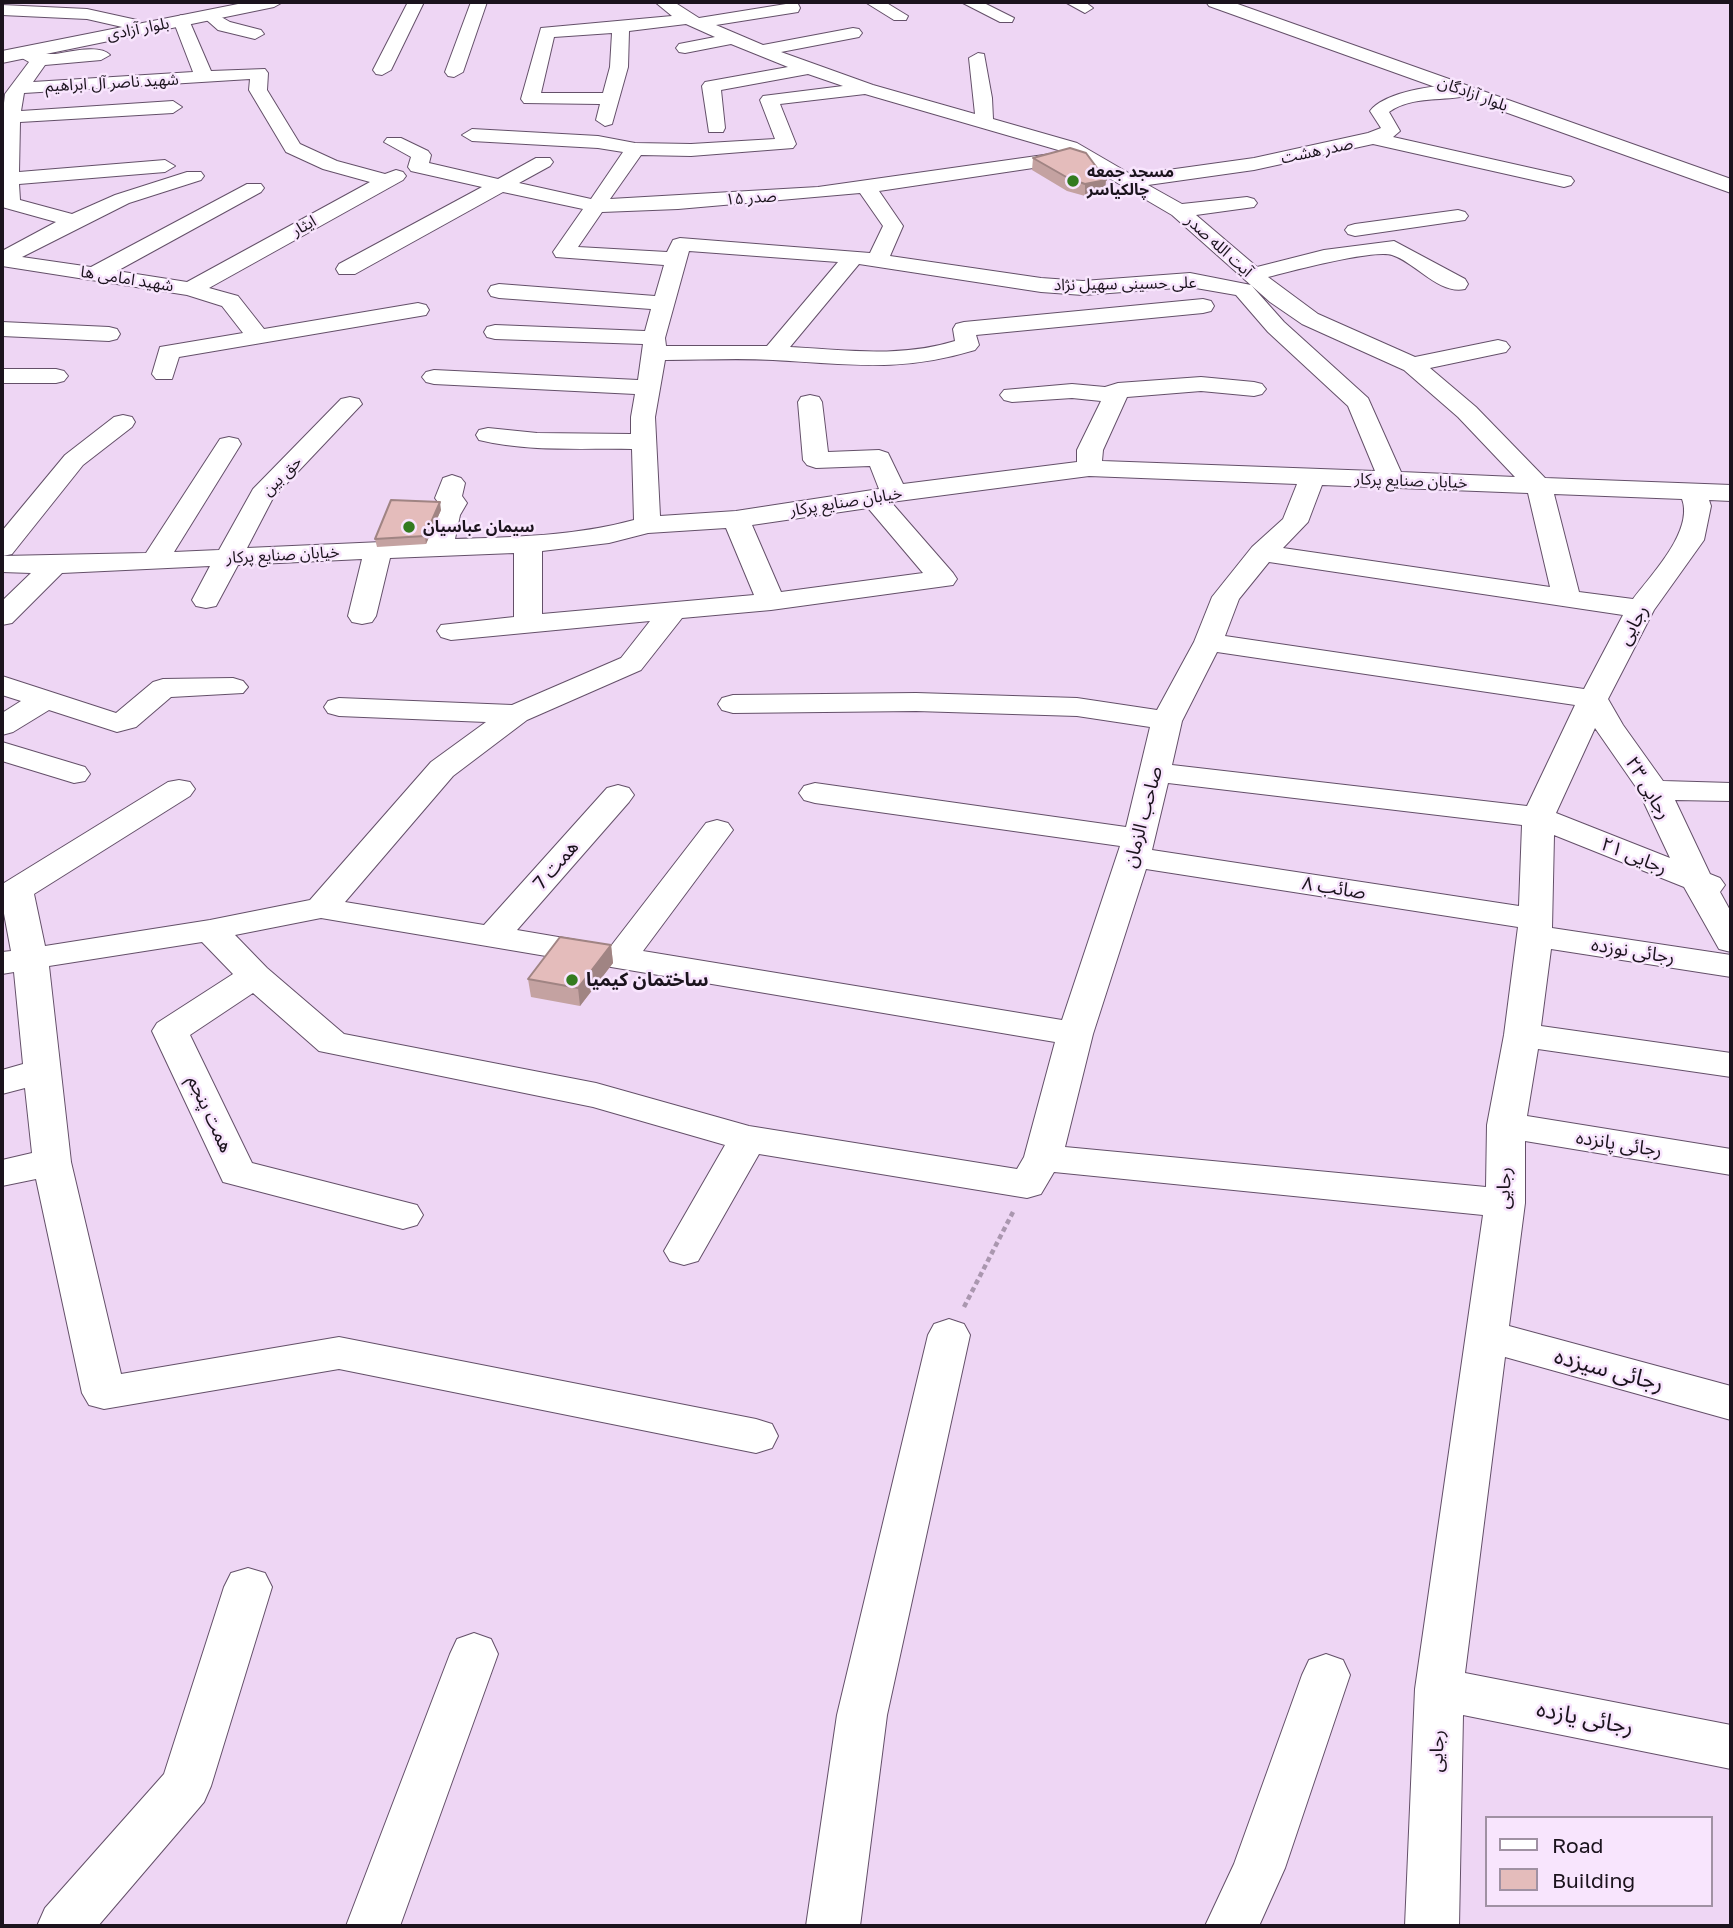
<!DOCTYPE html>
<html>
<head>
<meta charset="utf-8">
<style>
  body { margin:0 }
  #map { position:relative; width:1733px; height:1928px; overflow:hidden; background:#eed6f4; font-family:"Golos Text",sans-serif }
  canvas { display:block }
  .frame { position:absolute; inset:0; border:4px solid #1b131d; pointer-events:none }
  .legend { position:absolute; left:1485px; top:1816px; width:228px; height:91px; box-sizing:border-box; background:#f8e5fd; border:2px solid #a091a3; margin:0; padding:9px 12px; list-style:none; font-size:21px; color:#1b131d }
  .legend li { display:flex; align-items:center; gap:14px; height:35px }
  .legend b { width:35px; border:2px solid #a091a3 }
</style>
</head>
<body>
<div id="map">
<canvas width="1733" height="1928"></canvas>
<div class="frame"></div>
<ul class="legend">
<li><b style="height:9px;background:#fff"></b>Road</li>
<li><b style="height:19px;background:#e4bcbb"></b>Building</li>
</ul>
</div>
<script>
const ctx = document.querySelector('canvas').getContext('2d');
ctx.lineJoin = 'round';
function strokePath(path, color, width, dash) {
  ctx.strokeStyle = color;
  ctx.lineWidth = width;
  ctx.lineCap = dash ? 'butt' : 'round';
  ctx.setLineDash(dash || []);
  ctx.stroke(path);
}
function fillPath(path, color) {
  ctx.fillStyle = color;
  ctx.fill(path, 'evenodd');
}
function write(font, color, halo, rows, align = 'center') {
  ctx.font = font + ' "Golos Text","Noto Sans Arabic",sans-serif';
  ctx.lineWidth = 5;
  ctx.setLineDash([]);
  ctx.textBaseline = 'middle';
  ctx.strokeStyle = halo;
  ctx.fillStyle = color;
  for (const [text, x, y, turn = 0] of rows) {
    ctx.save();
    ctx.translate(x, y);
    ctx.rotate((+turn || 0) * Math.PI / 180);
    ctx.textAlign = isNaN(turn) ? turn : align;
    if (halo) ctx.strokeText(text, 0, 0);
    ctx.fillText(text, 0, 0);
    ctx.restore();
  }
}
const path = new Path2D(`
  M964,1307L1013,1212`);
const minor = new Path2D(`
  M408,2H424L391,70L382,75L376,74L373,70Z
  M471,2H487L463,72L454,77L448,76L445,72Z
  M655,2H674L699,18L792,3L798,4L800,8L798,12L716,25L763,45L853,28L859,29L862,33L859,37L781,52L873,85L975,114L969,58L978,53L984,54L992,98L993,119L1077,143L1132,175L1254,158L1368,133L1381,128L1370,111C1385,91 1448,81 1471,87L1474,91L1471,95C1444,102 1413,95 1389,112L1400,131L1393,137L1571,177L1574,181L1571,185L1564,187L1373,144L1254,170L1148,185L1182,204L1247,197L1254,199L1257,203L1254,207L1196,215L1257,267L1324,250L1394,241L1465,279L1468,284L1465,289C1439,295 1415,262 1392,255C1374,249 1291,271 1268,277L1318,314L1415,357L1498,340L1506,342L1510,347L1506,352L1430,368L1476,407L1545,478L1731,485V501L1709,500L1711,506L1704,540L1654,610L1608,699L1623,725L1663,781L1731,783V801L1675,800L1710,874L1720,878L1725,885L1720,892L1731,912V952L1719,949L1684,887L1554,835L1552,928L1731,955V977L1551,949L1541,1026L1731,1053V1077L1538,1049L1527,1116L1731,1149V1175L1525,1141V1203L1509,1326L1731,1386V1420L1505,1357L1465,1673L1731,1725V1769L1463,1715L1459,1926H1405L1415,1689L1483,1215L1054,1172L1041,1194L1027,1198L759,1154L698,1261L684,1265L670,1261L664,1251L725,1145L593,1107L319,1051L253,993L190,1035L252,1163L417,1205L423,1215L417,1225L403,1229L223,1182L152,1031L157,1023L233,974L202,942L49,966L71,1162L121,1374L339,1337L756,1419L772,1424L778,1436L772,1448L756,1453L339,1369L104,1409L89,1405L82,1393L36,1179L2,1186V1160L32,1153L25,1088L2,1094V1070L23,1064L14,972L2,974V952L11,951L2,903L4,883L168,782L179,780L190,782L195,789L190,796L34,894L45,946L210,920L310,900L431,762L486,722L339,716L328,713L324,707L328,701L339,698L512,705L621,658L650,621L451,640L441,637L437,631L441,625L514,617V553L390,558L376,616L372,622L362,624L352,622L348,616L362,559L238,565L216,606L206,608L196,606L192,600L210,566L62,573L12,623L2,625V601L31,573L2,572V531L65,455L114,417L123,415L132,417L135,422L132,427L83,465L12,554L3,556L146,553L220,439L229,437L238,439L241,444L174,552L219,550L253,489L341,399L350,397L359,399L362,404L273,498L247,548L427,540L434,515L440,505L435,498L443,478L452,475L461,478L465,483L462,496L467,503L460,515L455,539C514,537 576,536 634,520L632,449C582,448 528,452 479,440L476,435L479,430L488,428L537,433L631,434V417L635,394L434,384L426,382L422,377L426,372L434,370L638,380L643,344L495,339L487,337L484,332L487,327L495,325L645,331L651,309L499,298L491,296L488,291L491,286L499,284L655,296L664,265L556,257L553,252L583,209L503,192L355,274H339L336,269L339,264L482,187L411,171L408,167L411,157L384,142L387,138H401L428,151L431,155L429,163L498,179L536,158H550L553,162L550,166L519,183L591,199L623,152L598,148L472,141L462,135L472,129L598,136L635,143L691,144L775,139L760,100L763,96L843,86L808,74L721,90L725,128L723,132H709L702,86L705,82L788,67L731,44L685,53L679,52L676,48L679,44L715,37L686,24L629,31L628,67L612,124L605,126L596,120L600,104L524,103L521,99L541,28L672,16ZM612,33L610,67L603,93H541L554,37ZM865,94L1065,152L818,187L610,199L641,155L691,156L793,148L796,144L780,104ZM1080,161L1172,215L1270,302L1302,324L1404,370L1458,417L1515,477L1401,472L1368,398L1284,322L1251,285L1190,273L1083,281L1041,278L890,256L903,226L879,191ZM860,193L883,226L870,253L680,238L673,240L667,252L578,247L602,212L678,209ZM689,251L838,262L767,346H666L665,338ZM859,264L1041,292L1083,295L1190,287L1236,295L1268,332L1348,406L1375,471L1102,461L1103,450L1127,397L1201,391L1254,396L1262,394L1266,389L1262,384L1254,382L1201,377L1118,383L1105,387L1072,384L1004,390L1000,395L1004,400L1012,402L1072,398L1101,401L1077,450V462L903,484L888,453L879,450L828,452L822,402L819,397L810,395L801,397L798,402L803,460L807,465L816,468L870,466L879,489L736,511L660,516L655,417L665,360C701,360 737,358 773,360C850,364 899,373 975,350L979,345L976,335L1203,313L1211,311L1214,306L1211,301L1203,299L964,322L956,324L953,329L955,341C900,358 846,350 790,347ZM1089,476L1297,484L1283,519L1252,547L1212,597L1194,642L1157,710L1077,698L916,693L733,695L722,698L718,704L722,710L733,713L916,711L1077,716L1150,727L1126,827L815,783L804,786L799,793L804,800L815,803L1120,846L1062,1020L643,951L733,830L728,823L717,820L706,823L611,946L517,930L629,802L634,795L629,788L618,785L607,788L484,925L345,902L453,776L527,720L641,670L682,618L771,610L953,585L957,579L953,573L891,502ZM1322,485L1528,493L1550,587L1283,548L1308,522ZM1554,494L1682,499C1694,531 1651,575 1633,599L1579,592ZM868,508L923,573L781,592L752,525ZM726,528L754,595L542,614V551L609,543L648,533ZM1269,562L1623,615L1584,689L1225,636L1239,599ZM1217,652L1575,705L1527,806L1172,765L1182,721ZM1595,728L1638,790L1670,858L1556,813ZM1168,783L1522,825L1519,906L1152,850ZM1146,869L1518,927L1504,1035L1487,1125L1486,1187L1065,1147L1093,1034ZM321,918L1055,1042L1024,1157L1017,1169L749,1126L596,1083L344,1034L267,968L235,935Z
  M865,2H885L908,16L906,20H894Z
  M961,2H982L1014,18L1012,22H1000Z
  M1065,2H1085L1093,8L1085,13Z
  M2,5L87,9L137,20L139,24L131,29L87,19L2,15Z
  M209,10L230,22L261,30L264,34L255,39L218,30L201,15Z
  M181,15L189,20L211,71L265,69L268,73L267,90L300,144L337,161L385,174L396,170L403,172L406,176L403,180L209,288L238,296L264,329L418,303L426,305L429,310L426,315L179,357L172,379H156L152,374L160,347L243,333L222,306L187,295L2,266V251L56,222L2,207V121L5,94L29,62L13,53L16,49C29,46 41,55 55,54C69,52 100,44 110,55L101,60L45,65L33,82L193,72L173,20ZM250,79L249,90L286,152L323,169L370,182L187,282L117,271L261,192L264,188L261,184H247L91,267L22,257L129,203L201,180L204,176L201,172H187L115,195L72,214L20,200L19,184L165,172L175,166L165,160L19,172L20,122L173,113L182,107L173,101L21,111L24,93Z
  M1458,210L1465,212L1468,216L1465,220L1355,236L1348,234L1345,230L1348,226L1355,224Z
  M2,322L109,327L117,329L120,334L117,339L109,341L2,336Z
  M2,369H56L64,371L68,376L64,381L56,383H2Z
  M2,676L116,713L153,682L163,679L233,678L243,681L248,687L243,693L171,697L136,727L117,732L49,710L13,732L2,735V713L21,701L2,695Z
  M2,742L85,767L90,774L85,781L74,783L2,761Z
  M949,1319L964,1324L970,1335L887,1715L860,1926H806L837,1715L928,1335L934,1324Z
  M248,1568L265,1573L272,1587L211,1786L204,1802L98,1926H37L45,1908L164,1774L224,1587L231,1573Z
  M474,1633L491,1639L498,1654L400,1926H346L450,1654L457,1639Z
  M1326,1654L1343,1660L1350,1675L1285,1868L1259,1926H1205L1234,1864L1302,1675L1309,1660Z`);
const major = new Path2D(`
  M248,2H283L274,7L2,63V51Z`);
const highway = new Path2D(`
  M1206,2H1232L1731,179V193L1209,6Z`);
const wall = new Path2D(`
  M1033,158L1105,193L1085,196L1067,191L1032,170Z
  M441,510L426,544L377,547L375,539Z
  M611,945L613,963L580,1006L531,997L528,979Z`);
const shadedWall = new Path2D(`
  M1106,180L1105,193L1085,196V184Z
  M440,502L441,510L426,544L425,536Z
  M611,945L613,963L580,1006L578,988Z`);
const building = new Path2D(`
  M1070,148L1086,153L1106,180L1085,184L1068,178L1033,158Z
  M391,500L440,502L425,536L375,539Z
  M560,937L611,945L578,988L528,979Z`);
const markers = [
  [1073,181,7,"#337b1f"],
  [409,527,7,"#337b1f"],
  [572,980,7,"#337b1f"]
];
const farStreetnames = [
  ["بلوار آزادی",138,29,-11],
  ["شهید ناصر آل ابراهیم",112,83,-3],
  ["بلوار آزادگان",1473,94,20],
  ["صدر هشت",1317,151,-12],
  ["صدر ۱۵",751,198,-4],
  ["ایثار",304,226,-29],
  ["آیت الله صدر",1219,246,42],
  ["شهید امامی ها",127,279,9],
  ["علی حسینی سهیل نژاد",1125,284,-1],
  ["حق بین",282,476,-45],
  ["خیابان صنایع پرکار",1411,481,2],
  ["خیابان صنایع پرکار",846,502,-9],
  ["خیابان صنایع پرکار",283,555,-3]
];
const farPoinames = [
  ["مسجد جمعه",1087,172],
  ["چالکیاسر",1087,190],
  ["سیمان عباسیان",423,527]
];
const streetNames = [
  ["رجایی",1633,625,-61],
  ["رجایی ۲۳",1648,788,59],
  ["صاحب الزمان",1143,817,-75],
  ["رجایی ۲۱",1634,856,22],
  ["همت 7",556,865,-49],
  ["صائب ۸",1334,888,9],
  ["رجائی نوزده",1633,951,9],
  ["همت پنجم",210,1114,65],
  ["رجائی پانزده",1619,1144,9],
  ["رجایی",1504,1188,-88],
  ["رجایی",1437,1751,-88]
];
const poiNames = [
  ["ساختمان کیمیا",586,980]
];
const nearStreetnames = [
  ["رجائی سیزده",1609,1370,15],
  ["رجائی یازده",1585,1718,11]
];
strokePath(minor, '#645069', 2);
strokePath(major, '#645069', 2);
strokePath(highway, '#645069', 2);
strokePath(path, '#aa97af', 4.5, [5, 3.5]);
fillPath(minor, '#fff');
fillPath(major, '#fff');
fillPath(highway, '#fff');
fillPath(wall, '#c4a2a1');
fillPath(shadedWall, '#a08483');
fillPath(building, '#e4bcbb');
strokePath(building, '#a08483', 2);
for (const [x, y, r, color] of markers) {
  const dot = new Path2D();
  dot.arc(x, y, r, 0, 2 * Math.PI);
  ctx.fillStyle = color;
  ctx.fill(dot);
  strokePath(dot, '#f8e5fd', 2.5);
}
write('16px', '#1b131d', '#f8e5fd', farStreetnames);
write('bold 16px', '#1b131d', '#f8e5fd', farPoinames, 'left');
write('19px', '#1b131d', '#f8e5fd', streetNames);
write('bold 19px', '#1b131d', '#f8e5fd', poiNames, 'left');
write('23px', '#1b131d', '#f8e5fd', nearStreetnames);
</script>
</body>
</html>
